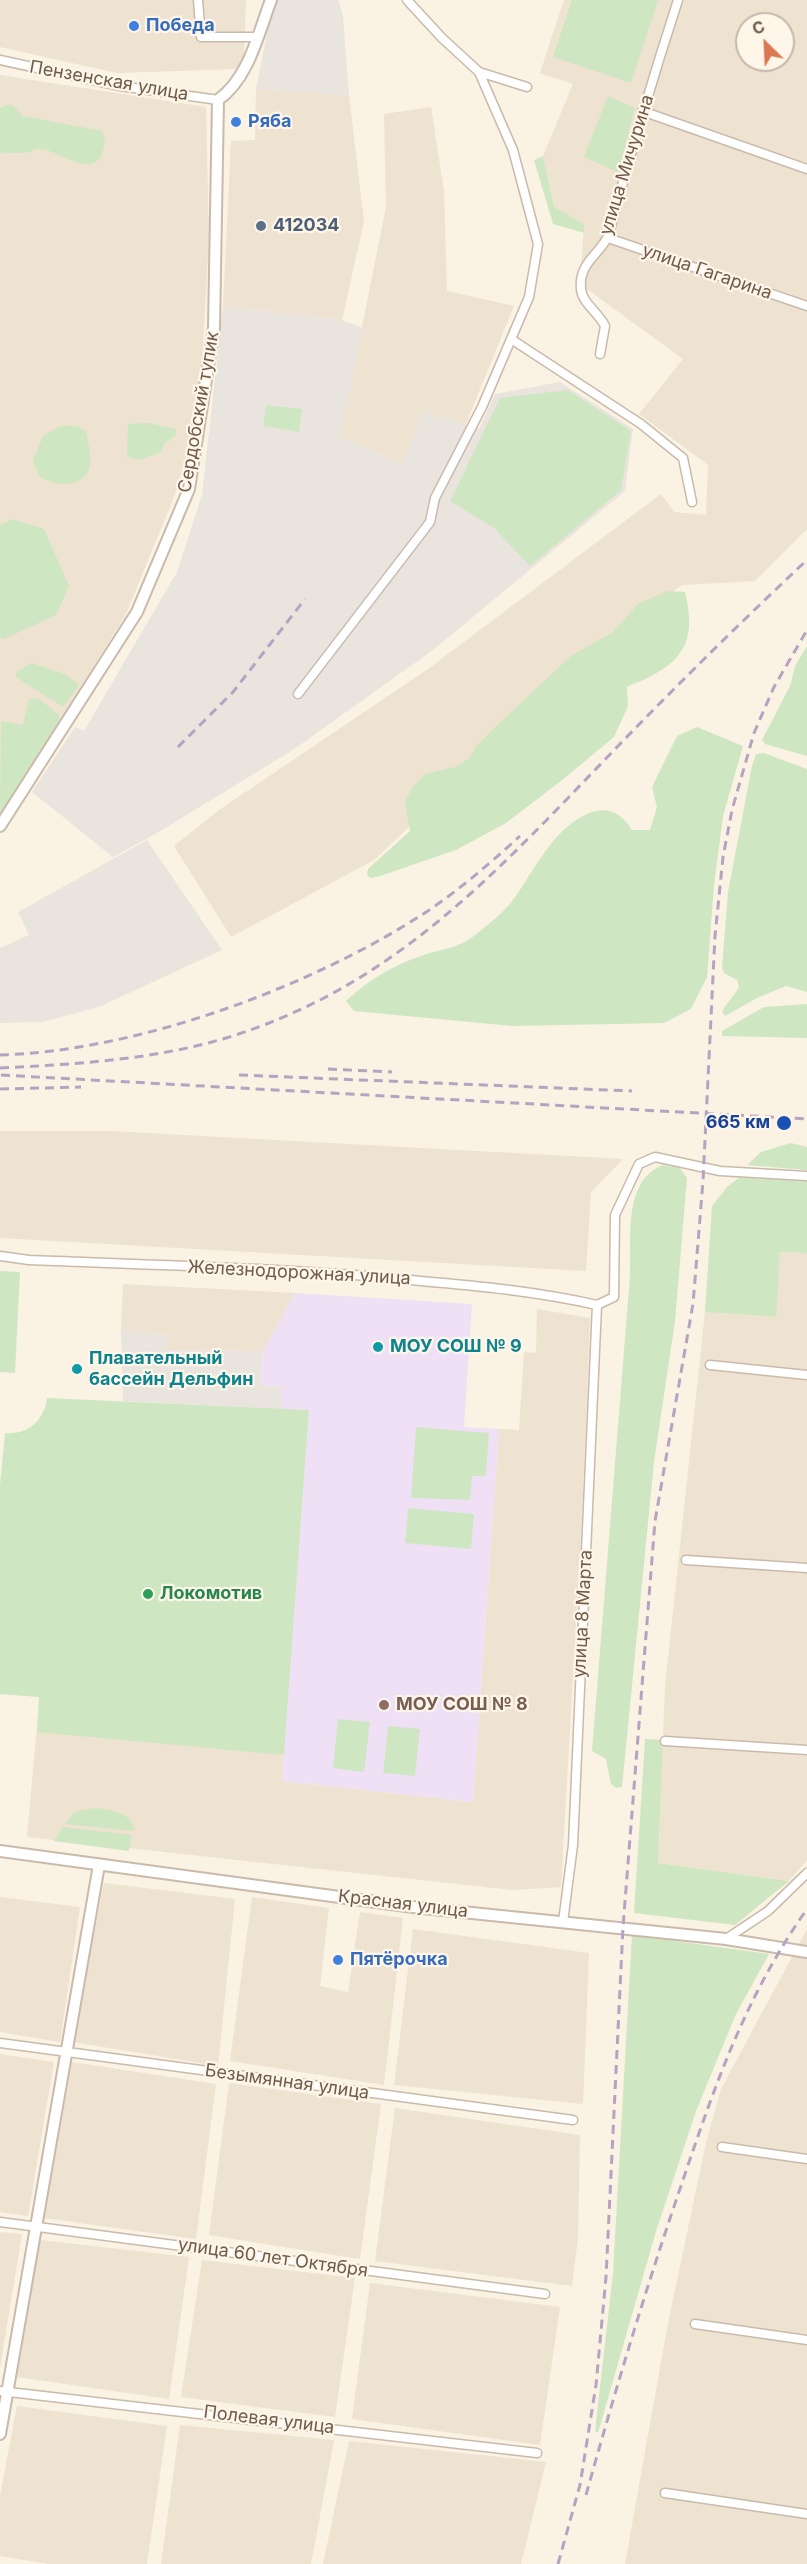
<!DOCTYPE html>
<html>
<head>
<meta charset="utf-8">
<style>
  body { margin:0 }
  #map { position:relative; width:807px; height:2564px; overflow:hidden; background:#faf2e3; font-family:Inter,sans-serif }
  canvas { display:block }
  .north { position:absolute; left:735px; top:12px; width:60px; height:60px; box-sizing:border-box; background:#fdf6e9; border:2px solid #c5b8aa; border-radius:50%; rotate:336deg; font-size:16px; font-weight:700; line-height:24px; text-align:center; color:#705b4c }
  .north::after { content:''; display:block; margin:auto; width:21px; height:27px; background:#da7853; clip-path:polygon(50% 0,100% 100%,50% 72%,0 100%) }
</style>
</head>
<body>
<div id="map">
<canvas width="807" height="2564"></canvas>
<div class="north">С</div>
</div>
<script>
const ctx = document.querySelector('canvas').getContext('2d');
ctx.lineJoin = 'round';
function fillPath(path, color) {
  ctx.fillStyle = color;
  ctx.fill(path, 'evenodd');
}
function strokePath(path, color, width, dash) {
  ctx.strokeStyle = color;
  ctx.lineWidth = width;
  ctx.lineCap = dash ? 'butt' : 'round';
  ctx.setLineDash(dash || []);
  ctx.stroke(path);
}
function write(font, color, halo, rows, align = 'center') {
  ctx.font = font + ' Inter,sans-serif';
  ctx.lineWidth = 4.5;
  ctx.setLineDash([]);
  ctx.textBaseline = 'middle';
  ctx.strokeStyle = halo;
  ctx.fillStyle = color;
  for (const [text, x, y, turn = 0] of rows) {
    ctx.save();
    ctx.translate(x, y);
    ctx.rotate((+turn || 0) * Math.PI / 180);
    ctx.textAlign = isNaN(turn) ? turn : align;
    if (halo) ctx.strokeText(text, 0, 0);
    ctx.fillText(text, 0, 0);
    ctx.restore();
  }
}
const residential = new Path2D(`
  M0,0H246L244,54L237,69L117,73L0,47Z
  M564,0H807V529L755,581L682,585L613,632L374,860L231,937L174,846L219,810L428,669L661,494L674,512L706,515L708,465L639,414L683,359L580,284L584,224L554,208L543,156L573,84L540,73ZM747,24H783V60H747Z
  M0,75L206,107L209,238L201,379L190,445L174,497L126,614L0,817Z
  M256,89L349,96L364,221L342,320L223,306L231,141L255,140Z
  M431,107L444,191L447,291L514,306L465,426L424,411L402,463L340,437L386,207L384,114Z
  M0,1131H110L623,1159L591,1192L586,1271L0,1238Z
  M780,1252L807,1253V1860L789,1881L658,1863L665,1686L705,1312L775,1317Z
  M123,1284L295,1293L263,1351L167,1350V1335L121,1329Z
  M537,1309L590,1318L582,1517L561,1887L512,1890L27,1837L38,1715L285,1737L282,1781L473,1802L499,1429L519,1430L524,1352L536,1353Z
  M104,1883L235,1899L218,2066L73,2042Z
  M0,1897L80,1907L60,2042L0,2032Z
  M252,1897L329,1908L320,1986L348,1992L360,1912L403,1918L384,2085L230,2061Z
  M413,1929L589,1953L583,2104L394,2085Z
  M807,1929V2564H625L668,2323L706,2143L721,2089Z
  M0,2054L54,2062L28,2216L0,2212Z
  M72,2062L216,2084L196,2239L44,2218Z
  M229,2083L381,2104L360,2259L209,2235Z
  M395,2108L580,2135L578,2238L572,2286L375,2261Z
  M0,2232L22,2234L0,2368Z
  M40,2240L189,2257L169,2399L17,2377Z
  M202,2260L355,2278L335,2417L181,2397Z
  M370,2283L560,2307L540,2445L352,2419Z
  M17,2406L167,2426L147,2564H49L0,2556V2496Z
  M180,2425L334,2440L311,2564H161Z
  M349,2441L546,2462L521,2564H323Z`);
const industrial = new Path2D(`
  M278,0H338L343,16L349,96L256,89L272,8Z
  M223,306L342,320L363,328L340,437L402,463L424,411L479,429L495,394L560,382L633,429L625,491L433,650L293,750L157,833L113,857L32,792L75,727L84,731L177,572L202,495Z
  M147,840L222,950L99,1007L42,1022L0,1023V948L29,935L18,912Z
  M121,1329L167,1335V1350L263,1351L261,1385L281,1386V1409L123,1401Z`);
const education = new Path2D(`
  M295,1293L472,1304L464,1427L499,1429L473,1802L282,1781L309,1410L281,1409V1386L261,1385L263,1351Z`);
const green = new Path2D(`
  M572,0H658L631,83L553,57Z
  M608,96L635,108L618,172L584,157Z
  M6,105H12L23,116L102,131L105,142L101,157C85,177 57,148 38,149C33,150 29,152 24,153C16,154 8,151 0,154V108Z
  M543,156L554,207L584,224V233L553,224L534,160Z
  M568,390L631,431L621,490L530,566L494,528L450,501L500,398Z
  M266,405L302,409L299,432L263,426Z
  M148,423L176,429V435L165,443L161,452L139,460L127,457L128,424Z
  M60,426H77L86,431C88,442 91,454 90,465C86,489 54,487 39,476L33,461L43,436Z
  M13,519L44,529L69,586L56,615L4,639L0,638V525Z
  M668,591L685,592C695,632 689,658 649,677C642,681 634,683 627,687L628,706L614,737L561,781L506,823L456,850L380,876L371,878L367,875L368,869L410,831L405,802L412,788L425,774L455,767L470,758L475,748L492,730L571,656L613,632L639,603Z
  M807,646V756L765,744L762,740L790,686L795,666Z
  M32,663L65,674L79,685L63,707L16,677V672Z
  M38,698L58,714L60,721L0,817L1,721L23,725L29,699Z
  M697,727L743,746L723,816L714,885L707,977L691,1009L664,1023L512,1026L354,1011L346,1001C367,981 393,965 421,956C444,948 459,949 479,932C490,923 504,912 513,900C534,871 552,830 587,814C607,805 622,813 632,830H650L657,807L652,787L677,736Z
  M764,753L807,769V992L786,986L757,998L725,1016L722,1012C726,1003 734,997 739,987L737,980L724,973L722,968L728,892L752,766L756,754Z
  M807,1004V1038L722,1036V1031L764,1007Z
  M791,1143L807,1147V1170L747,1165L761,1152Z
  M663,1165L680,1168L687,1178L675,1321L654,1462L622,1787L616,1788L611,1784L606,1759L592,1751L630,1276C632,1240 622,1181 663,1165Z
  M740,1177L807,1181V1253L780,1252L776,1317L705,1312L712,1206L727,1187Z
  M0,1271L20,1272L15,1373L0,1372Z
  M47,1398L309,1410L284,1755L37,1732L39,1697L0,1694V1485L5,1433C29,1435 44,1420 47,1398Z
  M416,1427L489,1433L486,1476H472L470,1500L411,1498Z
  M408,1508L474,1514L471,1549L405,1543Z
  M338,1719L370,1722L364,1772L333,1768Z
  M388,1726L420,1729L415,1776L383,1773Z
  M645,1739L663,1740L658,1863L789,1881L735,1925L634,1913Z
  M94,1808C109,1809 133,1812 134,1831L65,1824L74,1812Z
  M63,1827L132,1835L129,1851L54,1841Z
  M632,1935L769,1954L736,2014L696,2111L657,2228L598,2433L595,2431L613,2273Z`);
const minor = new Path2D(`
  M198,0L201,37H257
  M0,60L120,86L218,100
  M479,72L527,87
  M642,111L807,169
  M608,238L807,306
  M511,339L641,424L683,458L692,502
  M600,354L605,326C599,313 582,303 581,289C578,261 604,252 609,233C630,155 653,77 678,0
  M298,694L430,522L435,498L482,407L529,297L538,244L513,150L479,72L442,38L407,0
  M0,1256L29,1260C160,1265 291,1268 421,1281C480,1286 540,1292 597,1305
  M597,1305L614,1297L615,1215L639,1164L655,1157L720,1171L807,1176
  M710,1365L807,1375
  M686,1560L807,1568
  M665,1741L807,1750
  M563,1922L573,1845L597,1305
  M726,1939L768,1911L807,1873
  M0,2043L573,2120
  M722,2147L807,2159
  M0,2222L545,2294
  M695,2324L807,2340
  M0,2391L537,2453
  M665,2493L807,2514`);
const tertiary = new Path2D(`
  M0,826L137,612L189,489L214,328L218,100C249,78 258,34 271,0
  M0,1851L413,1907L726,1939L807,1952
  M0,2434L99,1865`);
const rail = new Path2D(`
  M178,747L233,692L305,599
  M0,1055C136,1051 306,989 420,916C456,893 488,865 520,836
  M0,1068C77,1064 152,1060 226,1038C397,986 499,869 619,745C680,682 743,620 807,560
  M328,1069L392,1072
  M1,1075L807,1119
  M239,1075L632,1091
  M0,1089L81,1087
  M586,2495C615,2391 646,2288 681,2186C715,2085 745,1997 807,1909
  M558,2564L580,2485L596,2385L606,2277L623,1927L655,1521L693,1304L703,1181L715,936L723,857L732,810L754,733L774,687L807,630`);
const markers = [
  [134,26,6,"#3f7fe0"],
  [236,122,6,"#3f7fe0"],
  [261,226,6,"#5c6f8a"],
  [784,1123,8,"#1a4fb4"],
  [378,1347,6,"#0f9aa8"],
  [77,1369,6,"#0f9aa8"],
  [148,1594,6,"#2e9e5b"],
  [384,1705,6,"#8d6e63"],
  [338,1960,6,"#3f7fe0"]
];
const shopNames = [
  ["Победа",146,26],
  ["Ряба",248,122],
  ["Пятёрочка",350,1960]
];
const streetNames = [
  ["Пензенская улица",109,81,10],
  ["улица Мичурина",627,165,-73],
  ["улица Гагарина",707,272,19],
  ["Сердобский тупик",199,412,-80],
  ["Железнодорожная улица",299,1273,3],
  ["улица 8 Марта",583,1614,-87],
  ["Красная улица",403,1904,7],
  ["Безымянная улица",287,2082,8],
  ["улица 60 лет Октября",273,2258,8],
  ["Полевая улица",269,2420,7]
];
const serviceNames = [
  ["412034",273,226]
];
const transitNames = [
  ["665 км",770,1123]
];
const cultureNames = [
  ["МОУ СОШ № 9",390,1347],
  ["Плавательный",89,1359],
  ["бассейн Дельфин",89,1380]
];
const leisureNames = [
  ["Локомотив",160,1594]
];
const educationNames = [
  ["МОУ СОШ № 8",396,1705]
];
fillPath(residential, '#eee2d1');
fillPath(industrial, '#eae4de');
fillPath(education, '#efe0f6');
fillPath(green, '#cfe6c3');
strokePath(minor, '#cabaab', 11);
strokePath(tertiary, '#cabaab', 14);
strokePath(minor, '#fff', 8);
strokePath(tertiary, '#fff', 10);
strokePath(rail, '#b6a3c2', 3, [9, 6]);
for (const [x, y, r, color] of markers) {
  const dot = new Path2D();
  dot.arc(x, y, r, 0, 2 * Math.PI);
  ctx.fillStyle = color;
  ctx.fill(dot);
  strokePath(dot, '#fdf6e9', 2);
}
write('bold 18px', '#366cbe', '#fdf6e9', shopNames, 'left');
write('18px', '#705b4c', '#fdf6e9', streetNames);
write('bold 18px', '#4e5e75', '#fdf6e9', serviceNames, 'left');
write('bold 18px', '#164399', '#fdf6e9', transitNames, 'right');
write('bold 18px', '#0d838f', '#fdf6e9', cultureNames, 'left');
write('bold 18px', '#27864d', '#fdf6e9', leisureNames, 'left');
write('bold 18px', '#785e54', '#fdf6e9', educationNames, 'left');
</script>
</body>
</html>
